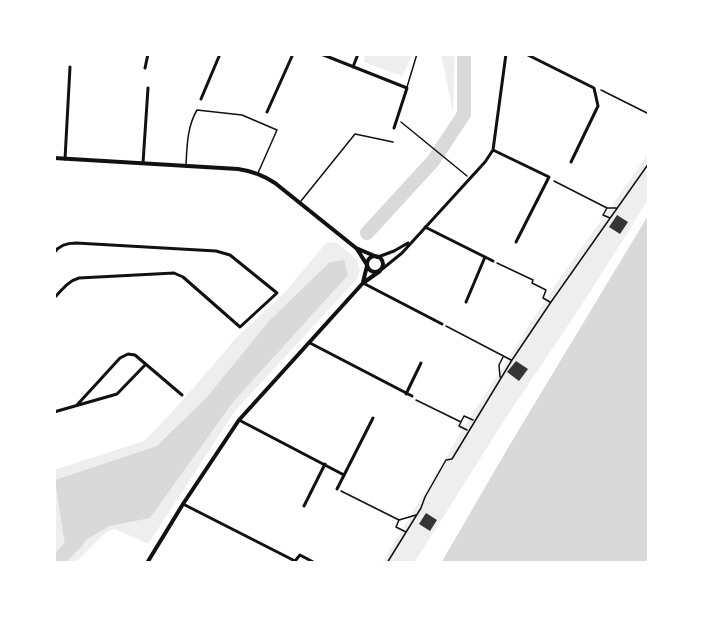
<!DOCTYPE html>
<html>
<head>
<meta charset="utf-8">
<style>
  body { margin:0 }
  #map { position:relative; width:703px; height:617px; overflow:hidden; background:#fff; font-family:"Source Sans 3",sans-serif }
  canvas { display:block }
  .frame { position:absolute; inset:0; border:56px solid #fff; pointer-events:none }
</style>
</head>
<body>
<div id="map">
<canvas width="703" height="617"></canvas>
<div class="frame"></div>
</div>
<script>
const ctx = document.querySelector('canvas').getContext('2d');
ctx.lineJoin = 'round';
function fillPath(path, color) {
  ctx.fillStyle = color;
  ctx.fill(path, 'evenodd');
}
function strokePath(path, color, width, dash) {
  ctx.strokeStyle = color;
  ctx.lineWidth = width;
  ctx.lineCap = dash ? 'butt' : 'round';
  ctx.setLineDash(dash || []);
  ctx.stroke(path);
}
const green = new Path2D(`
  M365,54H413L402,76L364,62Z
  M441,54H455L453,112Z
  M649,153V197L632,226L577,312L507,416L414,563H382L463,429L554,287Z
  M327,242L337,243L357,260L360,270L357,279L235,411L148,544L115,529L106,532L75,563H54V470L144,441L175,409L238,336L284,293Z`);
const water = new Path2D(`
  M649,214V563H441L512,441Z
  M344,260L348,275L233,402L150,518L109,526L66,552L55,480L157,446L207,397L271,319L330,262Z`);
const river = new Path2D(`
  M367,233L433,161L464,114V54
  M57,563L66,552L78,540`);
const building = new Path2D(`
  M617,215L628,222L620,234L609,227Z
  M516,361L528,369L519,381L507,372Z
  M426,513L437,520L430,531L419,524Z`);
const path = new Path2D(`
  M601,90L649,114
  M401,122L467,176
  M554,181L607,208
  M610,218L603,215L607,208H616
  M497,263L533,280L532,283L546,290L543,298L550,302
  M446,326L511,360
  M500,377L499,365L503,357
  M416,400L461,422
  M467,430L459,426L464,416L473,420
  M341,491L399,520
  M406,532L396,527L399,520L416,515
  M387,563L421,508L425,497L446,460L452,459L512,360L551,302L649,163`);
const service = new Path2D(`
  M407,87L417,54
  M186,165C187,146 187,127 197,110L242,115L277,130L258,173
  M301,201L355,134L393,142`);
const minor = new Path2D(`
  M321,54L407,88L394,128
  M526,54L594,88L598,106L571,162
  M353,67L358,54
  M145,68L148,54
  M201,99L220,54
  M267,112L293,54
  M493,150L549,177L516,242
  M65,159L70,67
  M143,163L148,88
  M425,227L493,261
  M54,253C59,245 67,243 76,243L216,251L230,255L277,293L240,327L183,277L174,273L79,278C68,281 62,290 54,298
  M378,257L394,251L408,243
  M381,270L402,253L485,162L493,150L506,54
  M363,283L442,324
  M466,302L485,257
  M310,343L412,396
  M406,394L421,363
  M77,405L120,358L128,354L135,355L182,395
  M54,412L117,394L146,364
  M239,420L344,475
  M337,489L373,418
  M183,504L295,561
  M304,506L325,464
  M295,561L300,555L315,563`);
const tertiary = new Path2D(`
  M54,158L238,169C252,171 263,175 275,183L356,248L377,257
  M357,249L367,265
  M367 264a8 8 0 1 1 16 0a8 8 0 1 1-16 0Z
  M363,282L367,266
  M147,563L183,504L239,420L363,283L380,271`);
fillPath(green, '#eee');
fillPath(water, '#d9d9d9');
strokePath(river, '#d9d9d9', 14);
fillPath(building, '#353535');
strokePath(path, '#111', 1.5);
strokePath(service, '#111', 1.5);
strokePath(minor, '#111', 3);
strokePath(tertiary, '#111', 4);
</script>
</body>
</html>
